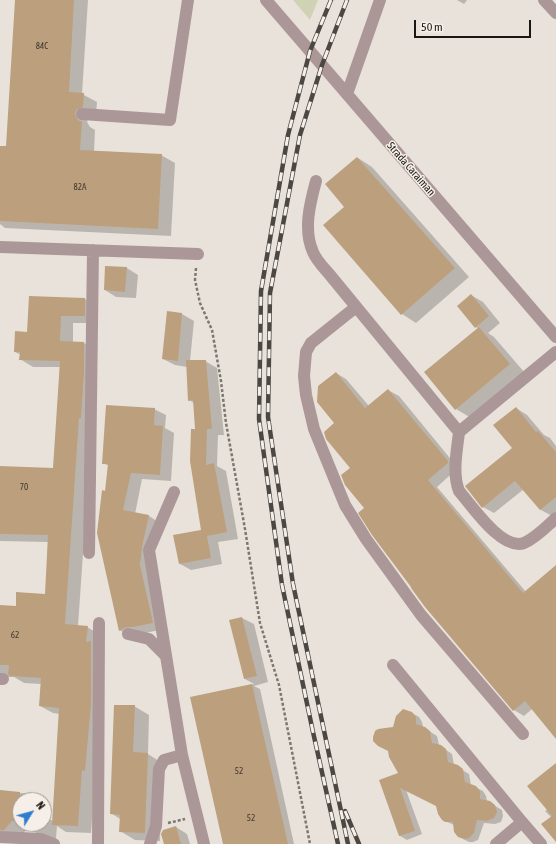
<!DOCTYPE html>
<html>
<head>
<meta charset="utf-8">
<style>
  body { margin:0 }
  #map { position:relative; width:556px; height:844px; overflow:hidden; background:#e9e2da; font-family:"Asap Condensed",sans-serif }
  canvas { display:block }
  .north { position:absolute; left:12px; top:792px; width:40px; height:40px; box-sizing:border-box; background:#f6efe8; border:1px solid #9e9993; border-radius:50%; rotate:53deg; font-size:11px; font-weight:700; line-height:16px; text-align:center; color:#191714 }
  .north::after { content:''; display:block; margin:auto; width:14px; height:18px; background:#2d7fce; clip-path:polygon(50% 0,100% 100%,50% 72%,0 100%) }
  .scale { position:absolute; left:414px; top:20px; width:117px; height:18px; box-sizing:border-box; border:2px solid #191714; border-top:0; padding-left:5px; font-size:12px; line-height:14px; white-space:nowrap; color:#191714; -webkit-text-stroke:3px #f6efe8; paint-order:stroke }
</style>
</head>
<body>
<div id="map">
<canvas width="556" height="844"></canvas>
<div class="north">N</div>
<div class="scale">50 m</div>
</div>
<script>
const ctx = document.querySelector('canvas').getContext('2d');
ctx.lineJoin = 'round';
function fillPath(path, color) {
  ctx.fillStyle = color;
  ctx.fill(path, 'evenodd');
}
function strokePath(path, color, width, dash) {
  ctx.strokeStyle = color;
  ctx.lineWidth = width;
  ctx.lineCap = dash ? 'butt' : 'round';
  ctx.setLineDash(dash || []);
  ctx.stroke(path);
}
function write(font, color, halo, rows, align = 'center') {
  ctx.font = font + ' "Asap Condensed",sans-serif';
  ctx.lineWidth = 3;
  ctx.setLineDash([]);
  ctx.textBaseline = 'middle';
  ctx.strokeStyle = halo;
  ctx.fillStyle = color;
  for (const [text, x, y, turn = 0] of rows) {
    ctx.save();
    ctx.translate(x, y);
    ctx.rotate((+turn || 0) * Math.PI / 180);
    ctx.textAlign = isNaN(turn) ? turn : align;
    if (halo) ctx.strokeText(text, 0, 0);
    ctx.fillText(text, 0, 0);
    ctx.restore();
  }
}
const green = new Path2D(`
  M293,0H318L310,20Z`);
const shadow = new Path2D(`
  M16,0H88L82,94L97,102L96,114L89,117L87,122L90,127L95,130L94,152L161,155L175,163L171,236L5,228L0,224V147H7Z
  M457,0H467L464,4Z
  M358,158L372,167L469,277L416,323L402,314L325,226L345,208Z
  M127,268L138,275L136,298L116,297L105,290Z
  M471,295L483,302L500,323L488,333L494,337L525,373L471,418L456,409L479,329L476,327Z
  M85,299L98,307L97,323H73V342L84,343L97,350L78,626L87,627L101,635L95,777L91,833L66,832L57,826L56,838L43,837L31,830L27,829L23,834L0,832V791L30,794L41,800H20V824H44V802H45L44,816L53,821L60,714L53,713L40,706L41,684L24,683L14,677H0V606L17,607L46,595L48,542L0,541V467L54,469L60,367H33L20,359L21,355L15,352L28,333Z
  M168,313L182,314L194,321L190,361H205L217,368L224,435H218L217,466L226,471L238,539L218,542L222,564L191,570L180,564L203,530L194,403L189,400L187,367L175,365L163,359Z
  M336,373L346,379L369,406L388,390L399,396L458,468L437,487L526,592L556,566V737L532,709L524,716L514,710L366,508L336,424Z
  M516,408L527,415L544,435L550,438L556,446V513L552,516L541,510L524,489L494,513L483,507L513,448Z
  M154,409L166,415L165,428L174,433L171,481L142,479L135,514L149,516L160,523L153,554L164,629L131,636L119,630L106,493L109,466L103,463Z
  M242,618L254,624L268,682L254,686L260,689L294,844H224L191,698L254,684L245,679L230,621Z
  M134,706L149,715L148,754L162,763L160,841L135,840L120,831V819L111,813Z
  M412,713L419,717L422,722L423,727L437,736L439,745L452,754L454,765L469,774L471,785L483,791L486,796L487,801L502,810L503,816L501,822L495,824L484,823L478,840L473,842H469L459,837L454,825L445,821L437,806L406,790L422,834L407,840L400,836L381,780L399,774L394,728Z
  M556,764V840L551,817L545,811L548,809Z
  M176,827L187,834L190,844H165Z`);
const building = new Path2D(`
  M15,0H74L69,92L84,93L83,107L76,110L75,114L78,120L82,122L80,150L162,154L158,229L0,221V146H6Z
  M357,157L455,268L401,315L323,225L344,207L325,184Z
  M105,266L127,267L125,292L104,290Z
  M471,294L489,316L475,328L457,306Z
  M29,296L85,298V316H61L60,341L84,342V373L81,418H79L65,624L88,626L86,642L91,641V705L85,771L82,770L78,826L52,825L59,708L39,706L41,678L10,676L8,674L9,665H0V605L16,606V592L45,594L48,535L0,534V466L53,468L60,361L19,360L20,352H14L15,331L27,332Z
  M167,311L182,313L178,361L162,359Z
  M479,327L510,364L455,410L424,372Z
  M186,360H206L212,429H207L206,465L214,463L227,532L207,536L211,558L179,564L173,535L201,530L190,461L191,429H195L193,400L188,401Z
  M336,372L365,408L388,389L448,461V463L428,480L523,593L556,565V739L525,701L513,711L425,607L411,588V587L372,535L358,513L364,508L345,485L341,475L350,468L326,439L324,432L334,423L317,402L318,386Z
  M106,405L155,408L154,425L163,426L160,475L131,473L123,510L149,515L142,547L140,565L153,623L133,627H126L119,631L97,533L102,490L105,491L108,464H102Z
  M516,407L536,432L538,431L556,452V497L540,510L515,481L482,508L465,486L512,448L493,425Z
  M242,617L257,676L244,679L229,620Z
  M252,684L288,844H223L190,697Z
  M114,705H135L133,752L148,753L145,833L119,832L120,815L110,814Z
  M403,709L412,712L416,717V724L425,727L430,731L432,743L441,745L446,749L448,762L458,765L463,769L465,782L476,786L480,791V799L490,801L495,805L497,812L494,818L487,821L477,820L474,833L469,838L465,839L458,837L454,832L453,822H445L442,820L438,814L436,806L400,788L415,831L399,836L379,780L398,773L389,757L388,751L378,746L373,741V737L375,731L378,729L393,727L396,716Z
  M556,763V842L541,824L552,816L527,786Z
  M0,790L20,792V822L12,821L4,830H0Z
  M176,826L181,844H164L161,834L163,830Z`);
const path = new Path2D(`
  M196,268L195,280L200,303L212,330L221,381L226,423L245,529L260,623L279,685L310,844
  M168,823L185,819`);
const minor = new Path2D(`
  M266,0L556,337
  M544,0L556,13
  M347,94L380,0
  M82,114L170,120L188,0
  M316,181C310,203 303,230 313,252C316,260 324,268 330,275L459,432L556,352
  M0,247L198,254
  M356,307L311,343L306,352L304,376L306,395L314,429L345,505L366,539L421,615L523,734
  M459,432C457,451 452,473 459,491C472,506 502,551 524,543C536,538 546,527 556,518
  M174,492L149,550L182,755
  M89,553L93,250
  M128,634L149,639L166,656
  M393,665L522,822L496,844
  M0,679H3
  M522,822L541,844
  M0,837L41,839L54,844
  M98,844L99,623
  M150,844L156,826L159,769L164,760L182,755L204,844`);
const rail = new Path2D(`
  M331,0L310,51L288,135L261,291L259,419L282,585L313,732L338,844
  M347,0L322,65L300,135L270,293L268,417L293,584L348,844
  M345,811L359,844`);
const numberNames = [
  ["84C",42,46],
  ["82A",80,187],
  ["70",24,487],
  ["62",15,635],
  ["52",239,771],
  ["52",251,818]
];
const streetNames = [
  ["Strada Caraiman",411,169,49]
];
fillPath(green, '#d0d2b4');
fillPath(shadow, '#0003');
fillPath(building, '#bc9f7d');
strokePath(path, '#7b7771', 2.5, [3, 2]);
strokePath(minor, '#ac9798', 12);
strokePath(rail, '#4b4844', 4.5);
strokePath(rail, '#f6efe8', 3, [9]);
write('9px', '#42392e', null, numberNames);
write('11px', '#191714', '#f6efe8', streetNames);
</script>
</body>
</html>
